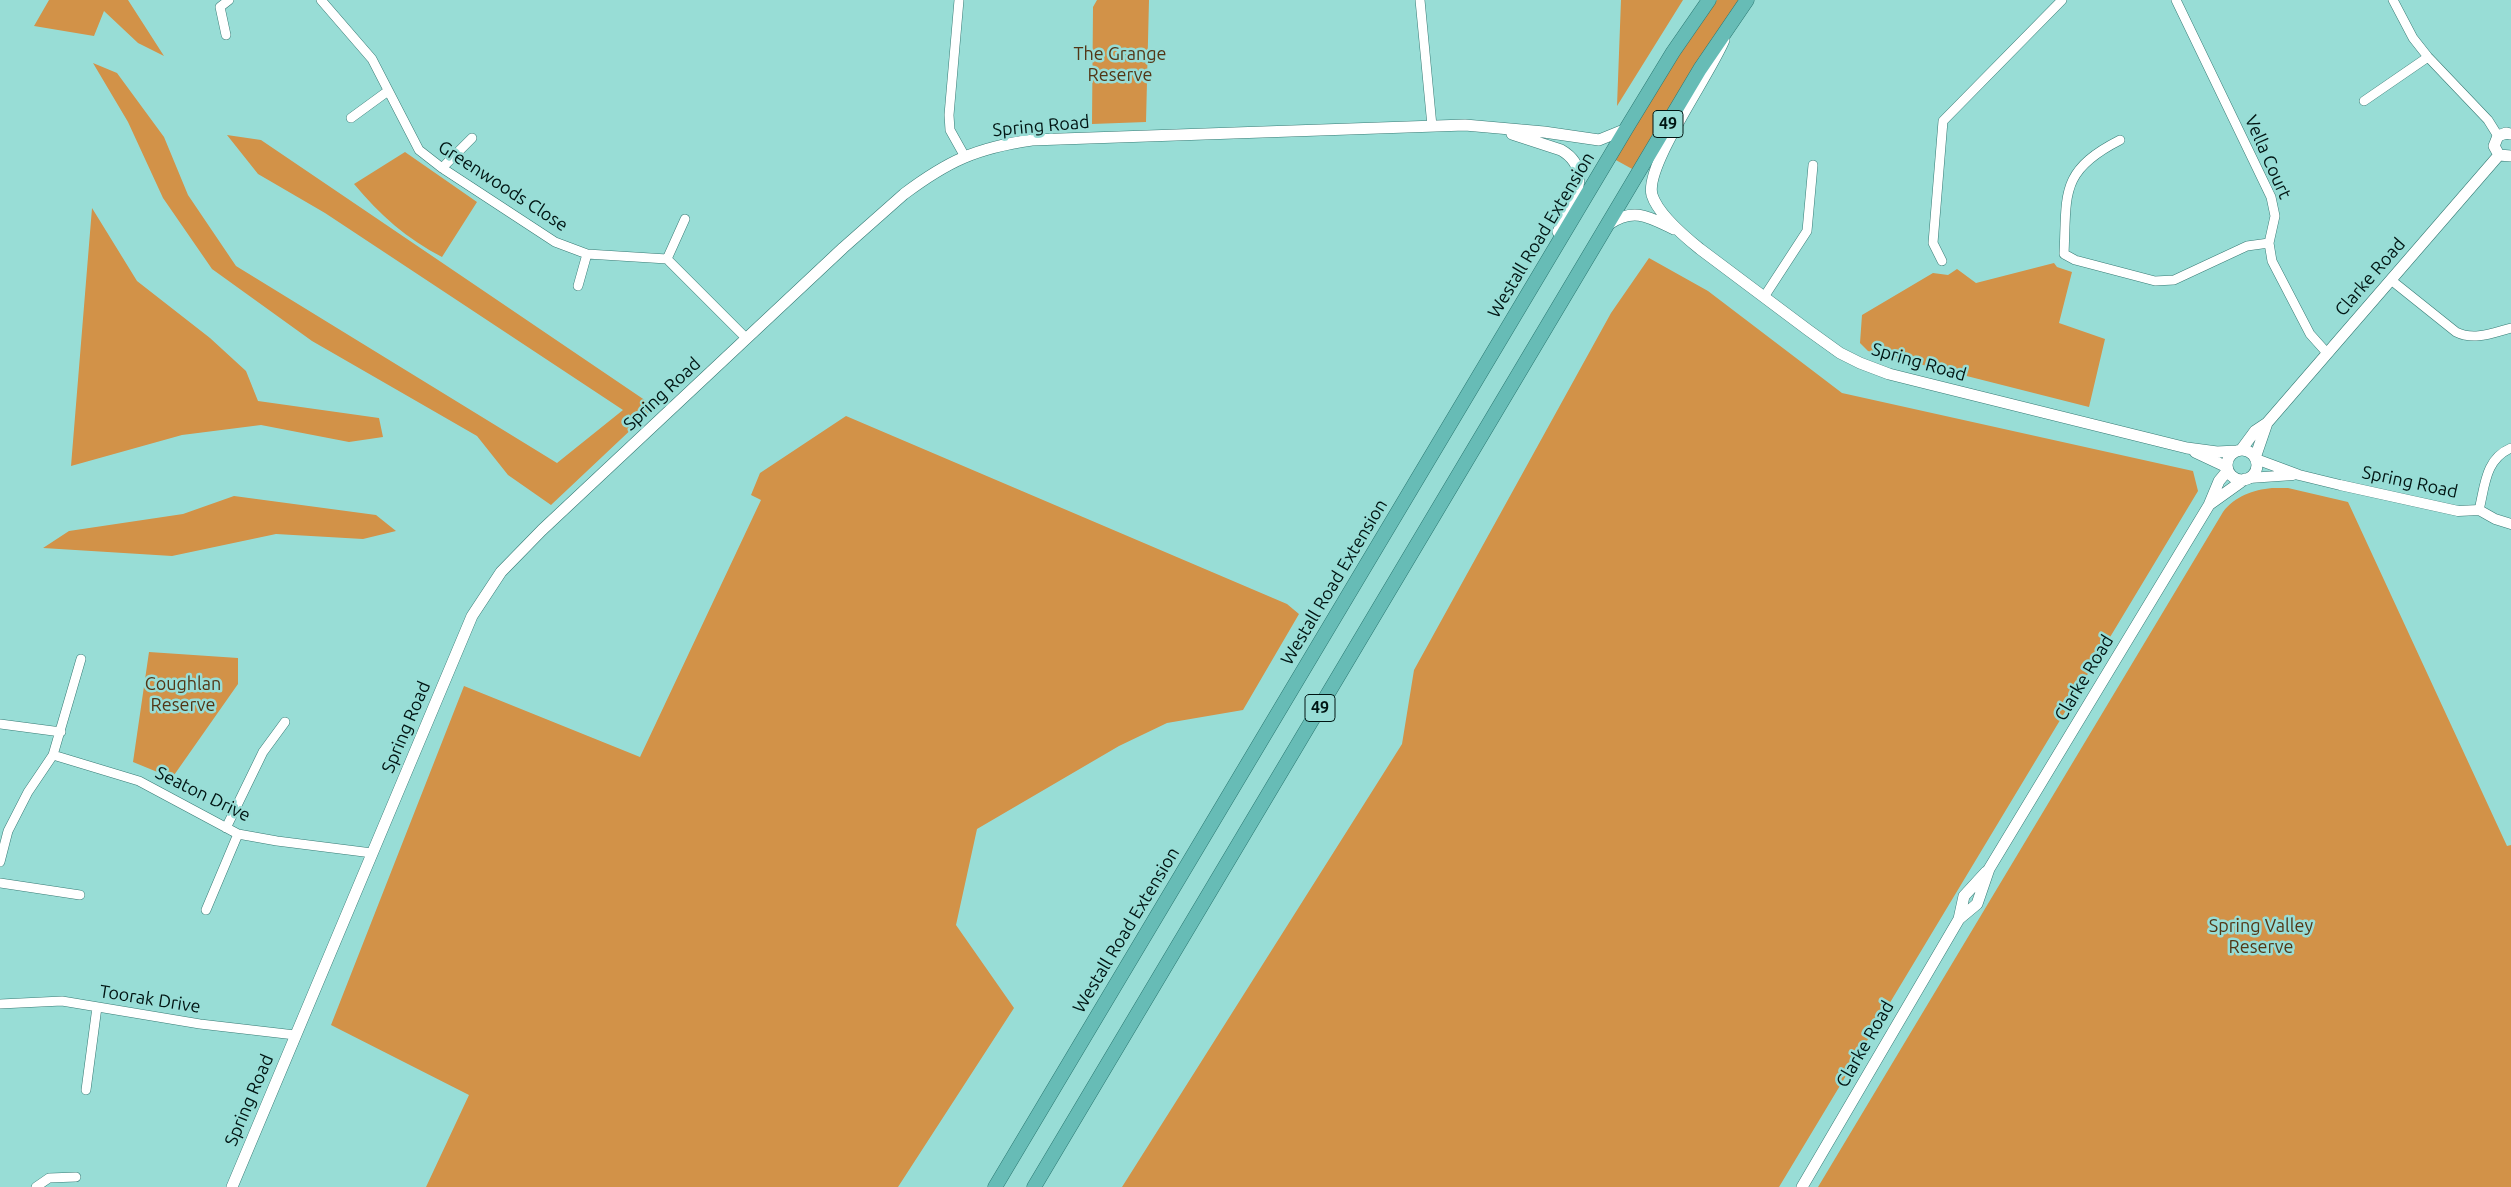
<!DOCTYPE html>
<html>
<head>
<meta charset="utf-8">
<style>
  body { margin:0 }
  canvas { display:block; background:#98ddd6 }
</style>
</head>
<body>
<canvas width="2511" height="1187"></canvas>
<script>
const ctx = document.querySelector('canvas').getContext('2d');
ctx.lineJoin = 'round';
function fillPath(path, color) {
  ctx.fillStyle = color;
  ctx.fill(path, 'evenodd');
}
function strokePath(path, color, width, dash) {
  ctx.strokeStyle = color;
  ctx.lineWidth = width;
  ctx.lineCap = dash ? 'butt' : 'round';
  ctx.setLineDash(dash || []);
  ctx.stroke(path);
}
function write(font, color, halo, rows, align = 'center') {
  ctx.font = font + ' Ubuntu,sans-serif';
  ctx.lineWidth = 5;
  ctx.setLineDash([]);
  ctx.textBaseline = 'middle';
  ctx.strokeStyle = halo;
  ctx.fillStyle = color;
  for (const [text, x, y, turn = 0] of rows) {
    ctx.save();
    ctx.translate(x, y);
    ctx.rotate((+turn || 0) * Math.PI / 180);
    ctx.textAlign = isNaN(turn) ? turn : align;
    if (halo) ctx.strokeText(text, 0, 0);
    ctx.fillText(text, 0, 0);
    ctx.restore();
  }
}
const green = new Path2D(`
  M49,0H128L164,56L138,43L104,11L94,36L34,26Z
  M1097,0H1149L1146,122L1092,124L1093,7Z
  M1621,0H1683L1617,106Z
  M1717,0H1740L1634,170L1614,159L1658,86Z
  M93,63L117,73L164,137L188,195L236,266L557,463L623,410L325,213L258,174L227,135L261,140L655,407L551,505L508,475L477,436L312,341L212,269L163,198L128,122Z
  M405,152L477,202L442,257C407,239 380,215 354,184Z
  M92,208L137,281L210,338L246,371L258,401L379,418L383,437L349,442L261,425L182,435L71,466Z
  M1649,258L1708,291L1842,393L2193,471L2198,491L1779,1187H1122L1402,744L1414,670L1611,313Z
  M2054,263L2057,267L2072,272L2059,323L2105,339L2089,407L1868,351L1860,343L1862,315L1933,273L1948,275L1957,269L1976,283Z
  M846,416L1287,604L1299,614L1243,710L1167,723L1119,746L977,829L956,925L1014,1008L898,1187H426L469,1095L331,1025L464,686L640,757L761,500L751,495L760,473Z
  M2272,488H2288L2348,502L2507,846L2511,845V1187H1818L2223,512C2235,496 2253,490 2272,488Z
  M234,496L376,515L396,531L363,539L276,534L172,556L43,548L69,531L183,514Z
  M149,652L238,658V684L172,778L133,762Z`);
const minor = new Path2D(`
  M321,0L372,59L419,150L442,168L555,242L587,254L667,259L746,338
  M959,0L949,115L950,130L964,155
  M1420,0L1432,126
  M2176,0L2271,197L2275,216L2269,243L2272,261L2310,334L2327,353
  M2393,0L2413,38L2428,57L2488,120L2498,136
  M226,35L220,7L229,0
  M2364,101L2428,57
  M351,118L388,91
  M2120,140C2059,171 2067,194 2064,254L2075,260L2155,281L2174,280L2247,246L2269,243
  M442,168L472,138
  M667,259L685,219
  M1942,261L1933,243L1943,121L2062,0
  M2391,280L2456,332C2474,341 2492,333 2511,328
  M578,286L587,254
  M1764,297L1807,231L1813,165
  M2479,510C2485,486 2485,459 2511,448
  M0,724L61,732
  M53,755L139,781L238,834L277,841L372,853
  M226,828L263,752L285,722
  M0,862L8,831L28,792L53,755L81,659
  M0,883L80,895
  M206,910L238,834
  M0,1004L62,1001L200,1024L295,1035
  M86,1090L97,1007
  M36,1187L49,1178L76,1177`);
const tertiary = new Path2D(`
  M2256,459L2299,475L2340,485L2458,511L2479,510L2495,519L2511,524
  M2249,478L2293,475`);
const secondary = new Path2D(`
  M1724,40C1711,73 1644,166 1652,195C1658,214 1685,237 1700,249L1808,330L1840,353L1860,363L1889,374L1925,383L2187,448L2217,452L2237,451
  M1512,134L1561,150C1596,170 1571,205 1558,232
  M2511,134L2506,133L2498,136L2494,146L2499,155L2511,156
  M1609,224C1634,207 1649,217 1674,229
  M2241,450L2255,431L2267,423L2499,155
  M2227 465a15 15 0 1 1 30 0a15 15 0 1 1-30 0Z
  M2195,452L2227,467
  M2255,458L2267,423
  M2210,504L2245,479
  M1959,919L1977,904L1989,869L2209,505L2219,481L2228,470
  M232,1187L472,616L501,572L542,530L843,248L904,194C948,161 976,148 1032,140L1465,125L1544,132L1599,140L1626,129
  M1802,1187L1959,919L1964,896L1986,872`);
const trunk = new Path2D(`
  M995,1187L1626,129L1673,52L1709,0
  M1034,1187L1700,69L1747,0`);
const shields = [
  [1668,124,30],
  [1320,708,30]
];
const shieldNames = [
  ["49",1668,124],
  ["49",1320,708]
];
const parkNames = [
  ["The Grange",1120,54],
  ["Reserve",1120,75],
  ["Coughlan",183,684],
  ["Reserve",183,705],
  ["Spring Valley",2261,926],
  ["Reserve",2261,947]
];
const streetNames = [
  ["Spring Road",1041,126,-5],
  ["Vella Court",2268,157,66],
  ["Greenwoods Close",503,186,33],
  ["Westall Road Extension",1541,235,-59],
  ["Clarke Road",2370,277,-49],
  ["Spring Road",1919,362,16],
  ["Spring Road",662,394,-43],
  ["Spring Road",2410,482,12],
  ["Westall Road Extension",1334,582,-59],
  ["Clarke Road",2084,678,-59],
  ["Spring Road",406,727,-67],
  ["Seaton Drive",203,794,26],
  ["Westall Road Extension",1126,930,-59],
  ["Toorak Drive",150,999,9],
  ["Clarke Road",1865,1044,-60],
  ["Spring Road",249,1100,-67]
];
fillPath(green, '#d29248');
strokePath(minor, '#377b75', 10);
strokePath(tertiary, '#377b75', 11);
strokePath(secondary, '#377b75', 12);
strokePath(trunk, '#2a7771', 15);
strokePath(minor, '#fff', 9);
strokePath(tertiary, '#fff', 10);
strokePath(secondary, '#fff', 11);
strokePath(trunk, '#67bcb6', 14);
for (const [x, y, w] of shields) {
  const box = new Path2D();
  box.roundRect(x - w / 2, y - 13.5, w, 27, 4);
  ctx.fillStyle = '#98ddd6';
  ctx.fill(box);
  strokePath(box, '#001513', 1);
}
write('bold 16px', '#001513', null, shieldNames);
write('18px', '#523616', '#98ddd6', parkNames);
write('18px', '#001513', '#98ddd6', streetNames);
</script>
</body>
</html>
